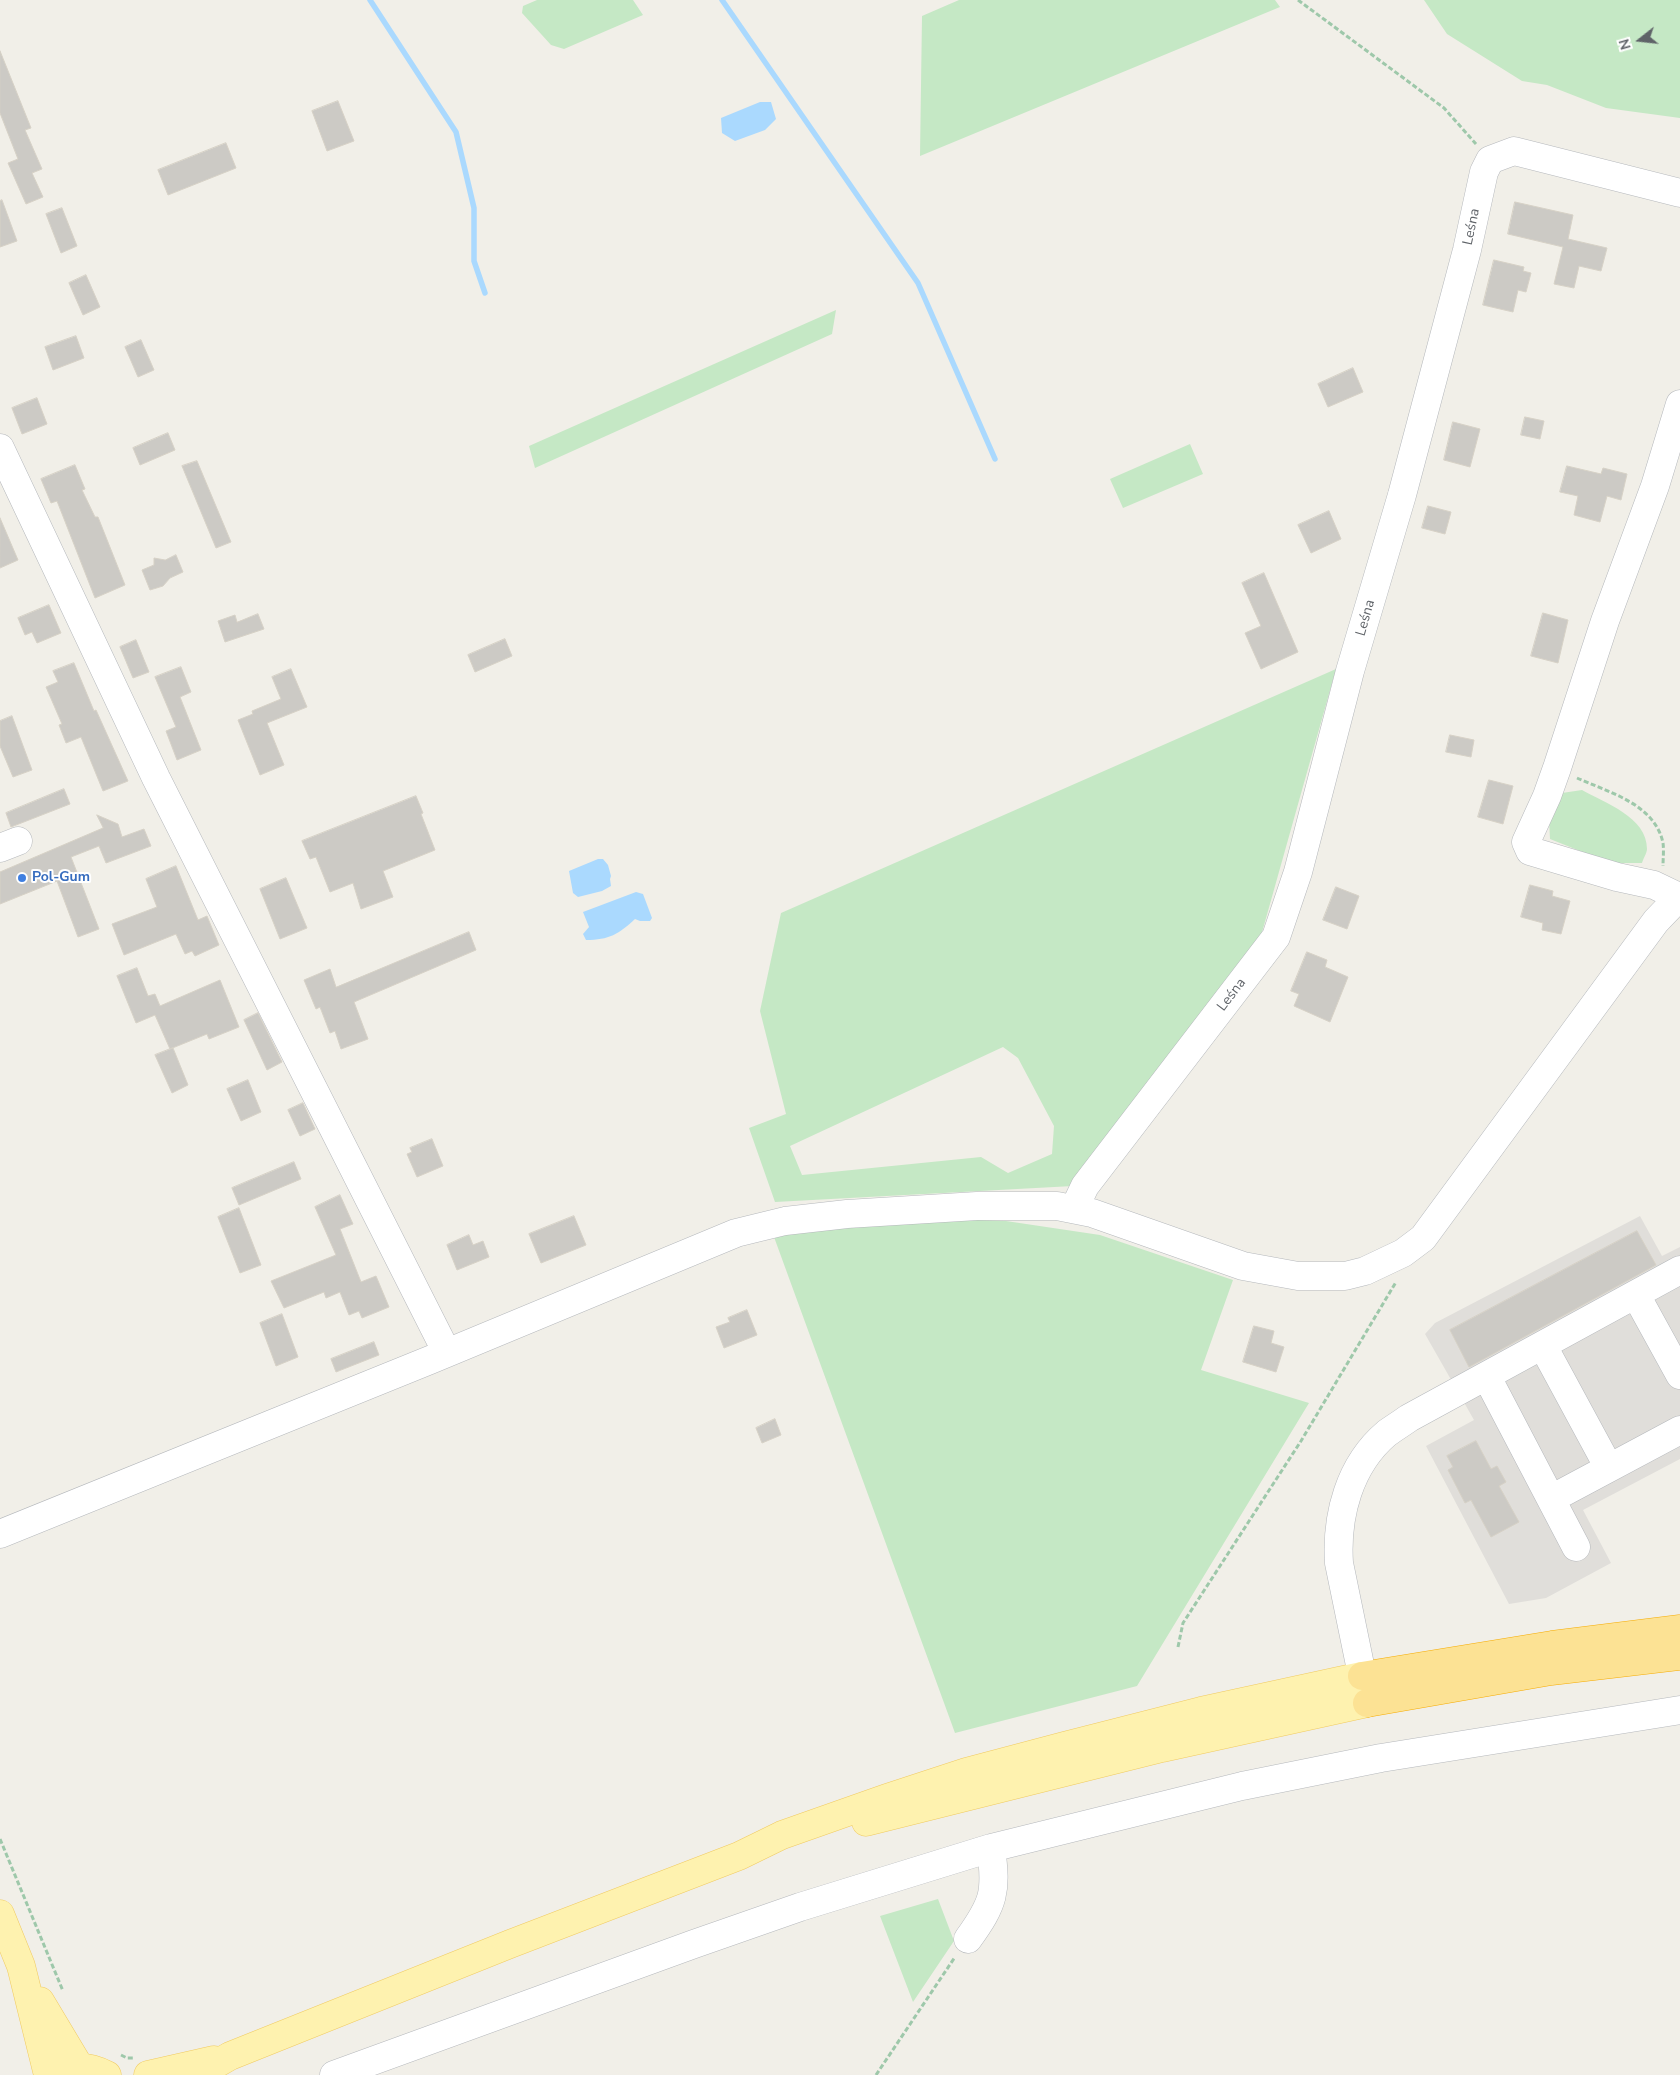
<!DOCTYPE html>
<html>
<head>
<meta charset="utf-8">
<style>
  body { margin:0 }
  #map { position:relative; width:1680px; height:2075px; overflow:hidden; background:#f1efe8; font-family:"Nunito Sans",sans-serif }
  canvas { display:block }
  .north { position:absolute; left:1615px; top:15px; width:50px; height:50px; -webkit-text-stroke:4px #fff; paint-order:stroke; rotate:254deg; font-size:14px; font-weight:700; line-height:20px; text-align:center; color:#5f6368 }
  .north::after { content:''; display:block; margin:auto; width:18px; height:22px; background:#5f6368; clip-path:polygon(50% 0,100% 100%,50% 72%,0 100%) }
</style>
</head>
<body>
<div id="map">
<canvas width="1680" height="2075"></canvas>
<div class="north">N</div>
</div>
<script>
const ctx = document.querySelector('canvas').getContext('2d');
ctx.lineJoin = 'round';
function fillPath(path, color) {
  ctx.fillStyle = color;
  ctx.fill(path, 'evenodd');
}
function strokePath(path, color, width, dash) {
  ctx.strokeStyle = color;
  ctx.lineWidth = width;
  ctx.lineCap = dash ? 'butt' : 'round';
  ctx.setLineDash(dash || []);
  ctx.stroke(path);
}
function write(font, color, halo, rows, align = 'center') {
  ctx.font = font + ' "Nunito Sans",sans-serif';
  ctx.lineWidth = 4;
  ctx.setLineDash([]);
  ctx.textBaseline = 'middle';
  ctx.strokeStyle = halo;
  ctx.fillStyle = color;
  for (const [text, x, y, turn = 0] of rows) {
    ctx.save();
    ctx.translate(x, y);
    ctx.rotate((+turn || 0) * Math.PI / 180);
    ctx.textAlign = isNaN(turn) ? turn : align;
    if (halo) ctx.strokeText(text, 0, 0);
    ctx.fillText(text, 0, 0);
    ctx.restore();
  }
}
const industrial = new Path2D(`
  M1640,1216L1662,1256L1680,1247V1459L1583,1510L1611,1563L1546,1598L1509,1604L1426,1446L1474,1420L1425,1334L1435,1323Z`);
const green = new Path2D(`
  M537,0H633L643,15L564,49L551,45L522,13L523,6Z
  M959,0H1275L1280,7L920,156L922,16Z
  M1424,0H1680V118L1606,108L1547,85L1522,81L1447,34Z
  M836,310L832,334L535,468L529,446Z
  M1190,444L1203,474L1123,508L1110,479Z
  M1336,669L1259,943L1073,1186L775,1202L749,1128L786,1114L760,1011L781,913ZM1003,1047L1018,1058L1054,1126L1052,1154L1008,1173L981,1157L802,1175L790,1146Z
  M1582,790C1605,803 1647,817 1647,849C1647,853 1643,859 1642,863H1610L1550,839L1549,819L1562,793Z
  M951,1219L1006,1221L1100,1235L1233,1280L1201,1370L1309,1403L1137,1686L955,1733L774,1237L838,1227Z
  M938,1899L954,1941L913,2002L880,1916Z`);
const water = new Path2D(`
  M760,102H771L776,119L765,130L735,141L722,133L721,118Z
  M598,859H603L608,865L611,876L610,879L611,886L602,891L578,897L573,893L569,871Z
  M636,892L643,894L652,918L650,921H640L635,919C619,934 609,940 586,940L583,934L589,927L583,912Z`);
const stream = new Path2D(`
  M370,0L456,132L474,208V261L485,293
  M722,0L918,283L995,459`);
const building = new Path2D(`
  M0,51L31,128L25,130L42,169L32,173L43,197L26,204L8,163L18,159L0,113Z
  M338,101L354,141L327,151L312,111Z
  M226,143L236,168L168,195L158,170Z
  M2,200L17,241L0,247V201Z
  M1515,202L1573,215L1568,239L1607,248L1601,271L1579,266L1574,288L1554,284L1563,247L1508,234Z
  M62,208L77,246L61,253L46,214Z
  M1494,260L1524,267L1523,271L1531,273L1526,292L1518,290L1513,312L1483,305Z
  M86,275L100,307L83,315L69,283Z
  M76,336L84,358L53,370L45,347Z
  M141,340L154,370L138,377L125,347Z
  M1353,368L1363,392L1328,407L1318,384Z
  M37,398L47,424L22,434L12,408Z
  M1525,417L1544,421L1540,439L1521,435Z
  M1453,422L1480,429L1470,467L1444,460Z
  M168,433L175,450L140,465L133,448Z
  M197,461L231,542L216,548L182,466Z
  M75,465L85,489L82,490L95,517H98L125,585L95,598L57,501L51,503L41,479Z
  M1567,466L1601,474L1603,468L1627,474L1621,500L1607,496L1600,522L1574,515L1578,496L1560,492Z
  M1428,506L1451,512L1445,534L1422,528Z
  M1329,511L1341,539L1311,553L1298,525Z
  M0,518L18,560L0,568Z
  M176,555L183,572L170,578L163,586L150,590L142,570L154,565V558L165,560Z
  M1264,573L1298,652L1261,669L1245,633L1261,626L1242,583Z
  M49,605L61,633L37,643L32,632L25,635L18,618Z
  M1543,613L1568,620L1558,663L1531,656Z
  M258,614L264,629L225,642L218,621L235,615L237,622Z
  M505,639L512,656L475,672L468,655Z
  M136,640L149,672L133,678L120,647Z
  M74,663L94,711L96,710L128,781L103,791L81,737L66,743L59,725L62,724L46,687L58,682L53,671Z
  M181,667L191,692L180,697L201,750L177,760L166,731L176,727L155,677Z
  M291,669L307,707L267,723L284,765L260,775L238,720L253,714L252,711L281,699L272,677Z
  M12,716L32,770L13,777L0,746V721Z
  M1450,735L1474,740L1471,757L1446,752Z
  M1489,780L1513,786L1503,824L1478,817Z
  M64,789L70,804L11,827L6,813Z
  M416,796L423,813L421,814L435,850L383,871L393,897L361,909L353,883L330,892L316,857L310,859L302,841Z
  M97,815L118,824L122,837L144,829L151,846L106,863L99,846L71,857L99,929L78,937L57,881L0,904V872L103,828Z
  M176,866L198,920L207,916L219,945L195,956L192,951L185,954L176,934L124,955L112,924L157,907L146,879Z
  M286,878L307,928L280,939L260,889Z
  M1530,885L1553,891L1552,896L1570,901L1561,934L1542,930L1543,923L1521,917Z
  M1336,887L1359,896L1347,929L1323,920Z
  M469,932L476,950L354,1002L368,1039L341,1049L335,1031L330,1033L320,1007L316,1009L304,980L330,969L336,987Z
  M1307,952L1327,960L1325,967L1348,977L1330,1022L1294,1006L1299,994L1291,991Z
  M137,968L148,996L155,994L160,1006L220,980L239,1027L209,1039L207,1034L170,1049L155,1015L136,1023L117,976Z
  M258,1013L282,1062L267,1070L244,1020Z
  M173,1048L188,1085L172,1093L155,1055Z
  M248,1080L261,1112L241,1121L227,1089Z
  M303,1103L315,1129L300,1136L288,1110Z
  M432,1139L443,1166L417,1177L407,1154L412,1152L410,1148Z
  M294,1162L301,1179L239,1205L232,1188Z
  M340,1195L353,1224L340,1229L361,1282L376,1276L389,1307L362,1318L359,1311L349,1315L340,1292L326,1298L324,1292L284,1308L271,1281L336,1255L315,1207Z
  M239,1208L261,1265L240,1273L218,1217Z
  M574,1216L586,1245L541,1263L529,1234Z
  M1637,1231L1656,1265L1469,1367L1450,1330Z
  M469,1235L473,1245L483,1241L489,1257L457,1270L447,1245Z
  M747,1310L757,1335L724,1348L716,1327L730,1322L728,1318Z
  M282,1314L298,1357L276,1366L260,1323Z
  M1254,1326L1274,1331L1271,1343L1284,1347L1276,1372L1243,1362Z
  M374,1342L379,1355L336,1372L331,1359Z
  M775,1419L781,1435L762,1443L756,1428Z
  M1476,1441L1491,1469L1497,1466L1506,1482L1499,1486L1519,1522L1491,1537L1471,1500L1465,1503L1448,1470L1453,1467L1447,1456Z`);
const path = new Path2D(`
  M1298,0L1444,108L1476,144
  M1577,778C1608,792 1655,804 1663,843C1664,850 1663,859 1663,866
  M1178,1647L1183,1623L1301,1441L1396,1282
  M0,1839L63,1991
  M121,2055L127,2058H134
  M876,2075L955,1957`);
const minor = new Path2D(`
  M0,448L156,778L447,1353
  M0,848L18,841
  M1679,897L1654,885L1617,877L1530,851L1526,842L1547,796L1557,768L1605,621L1655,486L1680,404
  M1074,1209L1085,1186L1276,937L1298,872L1350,671L1402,495L1467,250L1484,172L1490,160L1514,151L1680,193
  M1636,1295L1680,1375
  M1543,1346L1609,1468
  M1487,1377L1576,1547
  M1551,1499L1680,1430
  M0,1534L430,1360L736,1233L785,1221L847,1214L977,1206H1057L1092,1213L1243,1266L1298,1276H1345L1365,1271L1403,1253L1423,1238L1656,921L1680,896
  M1367,1699L1339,1563C1336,1516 1349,1465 1387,1433C1394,1428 1402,1423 1409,1418L1680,1270
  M968,1939C994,1903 997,1892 991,1848
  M334,2075L694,1944L800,1907L991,1848L1242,1786L1381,1758L1680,1710`);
const major = new Path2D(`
  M866,1822L1162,1748L1367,1703
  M0,1914L21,1966L48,2075
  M40,2001L79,2066
  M61,2070C78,2065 92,2067 107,2075
  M148,2075L214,2060
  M197,2075L230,2056L510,1944L739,1856L782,1835L887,1798L966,1772L1064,1746L1201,1711L1362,1676`);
const highway = new Path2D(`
  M1362,1676L1552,1645L1680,1629
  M1367,1703L1551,1671L1680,1656`);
const markers = [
  [22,878,5,"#3f7fe0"]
];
const streetNames = [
  ["Leśna",1472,227,-78],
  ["Leśna",1366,618,-74],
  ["Leśna",1232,995,-53]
];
const shopNames = [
  ["Pol-Gum",32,878]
];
fillPath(industrial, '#e0deda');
fillPath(green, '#c5e8c5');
fillPath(water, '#aad9fe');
strokePath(stream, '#aad9fe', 5.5);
fillPath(building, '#cccac5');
strokePath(building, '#d6d1c6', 1);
strokePath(minor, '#b5b8bc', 29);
strokePath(major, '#f0ca61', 29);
strokePath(highway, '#f6ac03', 29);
strokePath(path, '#9ec8aa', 3, [5, 2.5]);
strokePath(minor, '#fff', 28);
strokePath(major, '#fef2af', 28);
strokePath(highway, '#fce294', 28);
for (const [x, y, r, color] of markers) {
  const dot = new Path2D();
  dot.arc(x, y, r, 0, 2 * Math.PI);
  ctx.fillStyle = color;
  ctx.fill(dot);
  strokePath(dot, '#fff', 2);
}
write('14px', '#5f6368', '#fff', streetNames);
write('bold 14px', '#366cbe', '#fff', shopNames, 'left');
</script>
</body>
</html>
